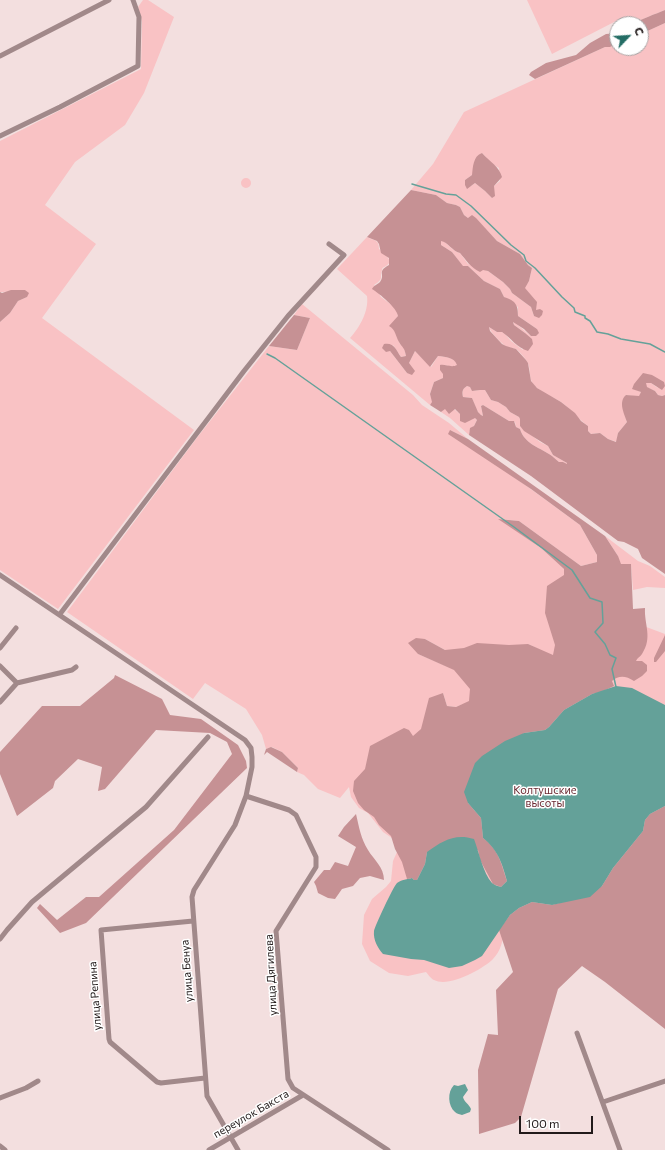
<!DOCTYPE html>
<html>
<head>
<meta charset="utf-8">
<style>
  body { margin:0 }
  #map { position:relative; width:665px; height:1150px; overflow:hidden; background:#f3dfdf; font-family:Commissioner,sans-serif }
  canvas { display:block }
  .north { position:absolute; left:609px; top:16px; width:40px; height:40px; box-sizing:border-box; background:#fff; border:1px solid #a6a3a3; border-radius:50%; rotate:65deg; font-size:11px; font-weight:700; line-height:16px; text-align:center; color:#211a1a }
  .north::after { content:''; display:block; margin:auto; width:14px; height:18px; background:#246d65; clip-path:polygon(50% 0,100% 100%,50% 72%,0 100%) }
  .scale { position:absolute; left:519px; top:1116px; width:74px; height:18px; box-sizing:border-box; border:2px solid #211a1a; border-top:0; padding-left:5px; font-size:12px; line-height:14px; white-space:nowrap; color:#211a1a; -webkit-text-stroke:3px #fff; paint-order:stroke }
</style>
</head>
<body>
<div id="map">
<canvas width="665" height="1150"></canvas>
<div class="north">С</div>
<div class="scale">100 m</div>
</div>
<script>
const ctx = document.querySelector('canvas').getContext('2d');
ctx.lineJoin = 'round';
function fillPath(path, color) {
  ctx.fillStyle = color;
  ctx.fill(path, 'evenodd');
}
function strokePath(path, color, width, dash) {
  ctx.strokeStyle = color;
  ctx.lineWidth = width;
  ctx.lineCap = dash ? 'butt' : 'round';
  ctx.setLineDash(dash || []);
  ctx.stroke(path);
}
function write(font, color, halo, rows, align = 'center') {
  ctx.font = font + ' Commissioner,sans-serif';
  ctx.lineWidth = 3;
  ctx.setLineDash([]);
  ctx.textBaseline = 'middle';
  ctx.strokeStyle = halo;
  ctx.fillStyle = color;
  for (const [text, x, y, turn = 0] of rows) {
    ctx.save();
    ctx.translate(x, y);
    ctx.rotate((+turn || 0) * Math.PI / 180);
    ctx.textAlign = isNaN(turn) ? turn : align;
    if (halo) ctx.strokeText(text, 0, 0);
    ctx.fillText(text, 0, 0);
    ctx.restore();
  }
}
const green = new Path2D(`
  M143,0H148L174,17L144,93L125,125L75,162L45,205L96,244L42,318L194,430L58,609L0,570V322L10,313L18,301L27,297L25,290C21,291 3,292 0,292V141L141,69L142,22L138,7Z
  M527,0H665V10C656,14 640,19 634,24H617V33L611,34L618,20L552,54Z
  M665,23V395L662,396L658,395L655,391L646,387V383H651L658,388L652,375L632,388L641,392L639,397L626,395L622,403L627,422L618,433L617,442L608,439L600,433L591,434L588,431V426C578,419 571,409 561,402C553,397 544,394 537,388C526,380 533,369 526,360C524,357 519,351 516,349C513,348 510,348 507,347C502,344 490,332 489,327L497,332H502L505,334L511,341L523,350L525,333L514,325L513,321L531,336L537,329L518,316V307L504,297L500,289L484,281L468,266L463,267L452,252L441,245V240C448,243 452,251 460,253L468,264L488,271L503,282L510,289L512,293L531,307L534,316C536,305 533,296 524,288L529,281L532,268L528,265L520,254L497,241L475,218H468L464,215L460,207L456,205L447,203L436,195L411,190L433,164L464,112L605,47H610L617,44V48H641V34ZM482,153L491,163L499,168L500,181L494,186L492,198L485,191L475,183L471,186L465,180L472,175Z
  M241 183a5 5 0 1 1 10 0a5 5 0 1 1-10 0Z
  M367,237C374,241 379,239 379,249C384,253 395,261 386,266C385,267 382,267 382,270C379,278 385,278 374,285L381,297L393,306L397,311L398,316L393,328L396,332L400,344L404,347L406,356L401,357L393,345L390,351L407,373L409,363L415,351L431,367L438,356C446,357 454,357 458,365L453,367L444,365L443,378L434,382L430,394L433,402L430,405L350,338C360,327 369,311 367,296L337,269Z
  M302,304L413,395L422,405L449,423L468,439L450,430L580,525L597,555V562L581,566L519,521L499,519L541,548L564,569L565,574L618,556L605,536L638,561L650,566L665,577V588L647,587L633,590L631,565L626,564L625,619L665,634V999L504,930C503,940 501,951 493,959C483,969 449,988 434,980C431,979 428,974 426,972L408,976L389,973L370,961L362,944L364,915L372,899L386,887L391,881L393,861L397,852L395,840L383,832L368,813L359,808L351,797L349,787L340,798L318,789L304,775L297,772L298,768L282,752L272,747L266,749L262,735L246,709L205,683L193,699L67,612L196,439L269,346L297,350L310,318L294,315ZM425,639L445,650L446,666L418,654ZM528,644L546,653L542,661ZM443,693L447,706L456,707L463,704L422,729Z
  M467,386L470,387L472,391L480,390H485L491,400L498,402L506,407L510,412L519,417L520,419V426L540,442L548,446L553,455L567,463V465L563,462H559C555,459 553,456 549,454C538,447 524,443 520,429L516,427L515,422L509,421L483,405L481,406L483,416C476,413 475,405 472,398L463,397C462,392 462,389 467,386Z
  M445,408L454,409L460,414L475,418L477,420L474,426L469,432V435L450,418L441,412Z`);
const forest = new Path2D(`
  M665,10V23L641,34V24H634C640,19 656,14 665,10Z
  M617,33V44L610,47H605L535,79L529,75L531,72L546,63L576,55L590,43L606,34Z
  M482,153C490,162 499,166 502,177L494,186L495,196L492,198L485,191L475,183L467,189L465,185V180L472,175C473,167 473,156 482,153Z
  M411,190L436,195L447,203L456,205L460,207L464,215L468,218L472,215L476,218L497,241L520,254L528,265L532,268L529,281L525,288L537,302L536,310L540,309L543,311L542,315L539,318L534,316L531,307L512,293L510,289L503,282L488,271L483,270L480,272C471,268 466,260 460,253C452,251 448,242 441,241V245L452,252L463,266H468L484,281L500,289L504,297C516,301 518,305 518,316L537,329L539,333L536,336H531L524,329L513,322L514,325L525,333L532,339L533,344L528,351C517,348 511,338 502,332H497L489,327L490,331L502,344L506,346L516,349L526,360L528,363L531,381L537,388L561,402L575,413L581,421L588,426V431L591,434L600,433L608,439L616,442L618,433L627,422C624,413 618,402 626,395L639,396L641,392L632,389L634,384L643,373L652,375L664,382L665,386L662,390L651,383H646L647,387L655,391L658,395L662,396L665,395V574L642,558L638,549L624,542L618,541L531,476L469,435L470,428L474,426L477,420L475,418L465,423L460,421V414L455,409L449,414L445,409L441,412L430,405L432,402L430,394L434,382L443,378V374L440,370V365C446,364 451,368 457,365C454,357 446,357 438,356L430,367L415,351L409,363L415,371L412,375L407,373L390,351L386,352L382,348L384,344C394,342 396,350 401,357L406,356C404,346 403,349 399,342C395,335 396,330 389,326L398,316C397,308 380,294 372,289C374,285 377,285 380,282C386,274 376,272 389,265V258L381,253L379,244L377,241L367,237ZM467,386L470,387L472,391L480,390H485L491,400L498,402L506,407L510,412L519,417L520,419V426L524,431L548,446L553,455L567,463V464L563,462H559C555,459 553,456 549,454C538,447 524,443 520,429L516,427L514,421H509L483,405L481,406L483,416L481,415L478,412L472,398L463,397C462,392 462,389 467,386Z
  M11,290H25L29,293L27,297L18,301L10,313L0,322V292L2,293Z
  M294,315L310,318L297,350L269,346Z
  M450,430L468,439L605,536L618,556L621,564H631L633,609L645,608C644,625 653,637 642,654C640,657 637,658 636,661H642L647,665V671L642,676L634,681C626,676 619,675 612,681L614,686L601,692L592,694L564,710L549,727L545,730L524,733L468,803L481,818L483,838C499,850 501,863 507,881L501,887L493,884L480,860L478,850L427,852L425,864L417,880H414L412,878L407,879L402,862L395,849L391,836L379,825L374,817L364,810L358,803L353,791L354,781L365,769L370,746L404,728L409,730L413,736L421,729L429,698L443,693L447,706L456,707L469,701L470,689L454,670L418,654L408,643L416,638L425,639L445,650L464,648L477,643L509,645L528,644L553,655L555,645L545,613L547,586L564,575V569L541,548L498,519L519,521L581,566L597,562V555L580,525L531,489L448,434Z
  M665,635V651L656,662H654V658Z
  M115,675L162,699L170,715L201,719L238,745L246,761L247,768L86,923L60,933L37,908L40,904L57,920L86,897H99L174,830L232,754L227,742L210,733L156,730L105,789L98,791L102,767L78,759L55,781L53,788L17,816L0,774V752L42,706H80L114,678Z
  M271,747L282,752L298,768L297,772L267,752L264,755L266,749Z
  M665,806V1029L605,982L582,966L558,989L521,1117L515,1123L479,1134L478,1070L488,1034L498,1035L496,990L513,972L499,930L510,915L519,908L532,902L552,905L570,900L602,886L613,868L643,831L645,820L650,814Z
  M356,814C359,827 361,839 368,850C374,860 384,867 384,880L370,876L360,878L353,886L342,889L335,899L328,898L318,893L316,886L314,882L324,870H330L335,862L348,866L356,847L338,836L344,827Z`);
const water = new Path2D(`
  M616,686L632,688L665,705V806L650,814L645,820L643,831L613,868L602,886L590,897L552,905L532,902L519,908L510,915L482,956L475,960L462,966L449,968L424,960L411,959L383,954C378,948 373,940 374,931C375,926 393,887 397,883C401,880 408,879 412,878L414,880H417L425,864L427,852C442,841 455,833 474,839C479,852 483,873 492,883C494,885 498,886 501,887L507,881C502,863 498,850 483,838L481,818L468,803L464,792L475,763L482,756L505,741L524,733L545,730L549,727L564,710L592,694Z
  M465,1084L468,1090L463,1097C464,1102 469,1104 471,1109L470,1112L462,1115C460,1114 457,1114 455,1112C448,1106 447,1092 454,1085L458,1086Z`);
const stream = new Path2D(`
  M412,184L446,194L456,195L471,206L511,245L524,255L526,261L535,268L562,297L574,308L575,312L585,316V318L590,321L597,332L608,334L621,339L650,344L665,352
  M267,354L275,358L514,527L572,570L590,598L602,602L603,623L595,632L605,644L610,655L616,658L612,669L616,687`);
const minor = new Path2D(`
  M0,56L109,0
  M0,136L60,107L138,66L139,17L133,0
  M0,575L245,740L251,748L252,757V767L246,796L235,825L194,890L192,897L207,1096L238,1150
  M60,614L244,371L288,316L344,255L329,244
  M0,648L16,628
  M0,666L17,683
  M17,683L72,670L76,667
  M0,702L17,683
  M246,796L289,810L296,815L316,857V867L276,931L288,1079L293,1088L388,1150
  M193,921L101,930L109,1039L110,1042L157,1082L161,1083L205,1078
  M0,939L7,930L32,902L146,807L208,737
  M577,1033L620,1150
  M0,1098L26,1088L38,1081
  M603,1102L665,1081
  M0,1146L5,1150
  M209,1150L303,1095`);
const parkNames = [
  ["Колтушские",545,790],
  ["высоты",545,803]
];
const streetNames = [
  ["улица Бенуа",187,971,-94],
  ["улица Дягилева",271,975,-93],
  ["улица Репина",95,996,-94],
  ["переулок Бакста",251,1114,-30]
];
fillPath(green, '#f9c2c4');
fillPath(forest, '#c69194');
fillPath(water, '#64a199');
strokePath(stream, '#64a199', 1.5);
strokePath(minor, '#a1898a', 5);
write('11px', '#6a2830', '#fff', parkNames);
write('11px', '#211a1a', '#fff', streetNames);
</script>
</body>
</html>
